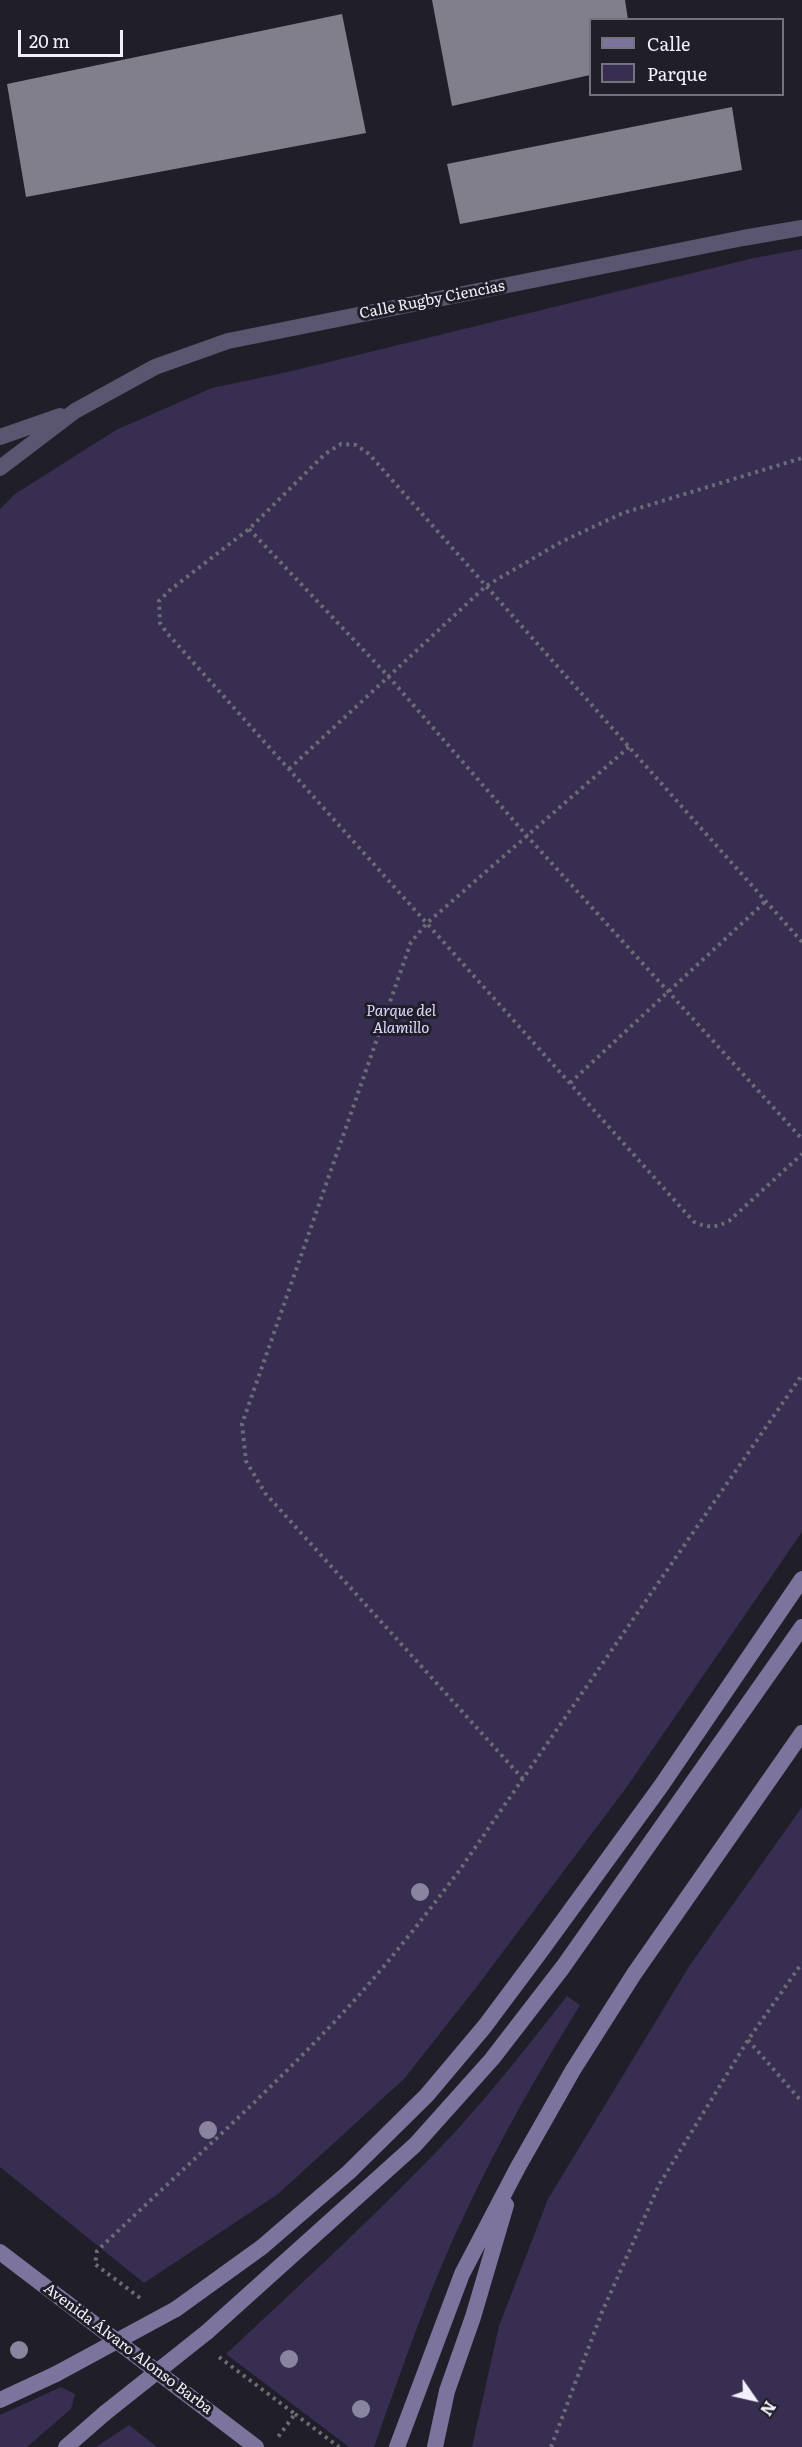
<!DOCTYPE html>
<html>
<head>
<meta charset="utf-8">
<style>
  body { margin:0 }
  #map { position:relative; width:802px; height:2447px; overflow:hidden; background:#201e29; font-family:Literata,serif }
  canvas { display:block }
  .legend { position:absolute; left:589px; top:18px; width:195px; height:78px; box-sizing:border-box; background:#201e29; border:2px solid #74727c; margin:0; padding:8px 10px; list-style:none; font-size:18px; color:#f2f1f9 }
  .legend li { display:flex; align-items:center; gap:12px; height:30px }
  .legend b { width:30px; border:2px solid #74727c }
  .north { position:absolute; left:724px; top:2369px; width:60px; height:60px; -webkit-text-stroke:4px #201e29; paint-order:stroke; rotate:124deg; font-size:16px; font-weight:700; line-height:24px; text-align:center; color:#f2f1f9 }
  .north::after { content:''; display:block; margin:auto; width:21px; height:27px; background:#f2f1f9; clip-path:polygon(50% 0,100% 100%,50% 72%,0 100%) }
  .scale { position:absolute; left:18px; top:30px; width:105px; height:27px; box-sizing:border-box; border:3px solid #f2f1f9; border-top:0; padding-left:8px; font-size:18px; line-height:21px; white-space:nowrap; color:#f2f1f9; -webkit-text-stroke:4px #201e29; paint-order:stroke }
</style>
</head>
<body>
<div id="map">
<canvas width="802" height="2447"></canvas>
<ul class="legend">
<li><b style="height:8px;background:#7d749e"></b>Calle</li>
<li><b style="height:16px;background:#372e52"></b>Parque</li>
</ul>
<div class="north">N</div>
<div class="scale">20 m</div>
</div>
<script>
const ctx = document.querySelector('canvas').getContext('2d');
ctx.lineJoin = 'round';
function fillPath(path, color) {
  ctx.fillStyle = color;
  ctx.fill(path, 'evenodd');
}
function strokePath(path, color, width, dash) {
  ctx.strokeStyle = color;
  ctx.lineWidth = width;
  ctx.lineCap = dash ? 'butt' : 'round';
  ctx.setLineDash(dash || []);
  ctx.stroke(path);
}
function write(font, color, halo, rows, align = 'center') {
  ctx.font = font + ' Literata,serif';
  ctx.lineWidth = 6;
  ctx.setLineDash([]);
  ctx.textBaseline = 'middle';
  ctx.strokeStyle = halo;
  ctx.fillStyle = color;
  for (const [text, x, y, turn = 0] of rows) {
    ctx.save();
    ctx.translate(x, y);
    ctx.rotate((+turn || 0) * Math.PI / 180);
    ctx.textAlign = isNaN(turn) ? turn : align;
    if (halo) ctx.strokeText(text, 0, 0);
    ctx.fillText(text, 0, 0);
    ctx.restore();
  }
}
const green = new Path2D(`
  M802,249V1532L626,1788L475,1989L404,2079L278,2194L144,2283L0,2167V509L15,494L116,430L212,388L292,371L754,258Z
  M802,1807V2447H472L499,2326L548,2199L690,1965Z
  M567,1996L580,2005C540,2070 502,2136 469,2205C431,2283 403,2366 374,2447H349L226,2354C304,2281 383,2209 456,2131C495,2088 531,2042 567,1996Z
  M61,2387L75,2394L71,2409L27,2447H0V2415Z
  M129,2425L157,2447H96Z`);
const building = new Path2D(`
  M432,0H625L628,20H590V75L452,106Z
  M342,14L366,133L26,197L7,84Z
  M732,107L742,170L460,224L447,164Z`);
const path = new Path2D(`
  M249,529L389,677L527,836L802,1139
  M289,769L486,586L561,542L623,513L802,458
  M802,942L369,454L356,445L341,444L325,454L249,529L170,590L159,601L160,623L167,633L694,1222C708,1228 715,1228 729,1221L802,1154
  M570,1083L766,901
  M523,1779L265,1493L246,1461L242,1424L411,942L427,923L629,747
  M748,2040L802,2102
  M140,2298L95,2264L97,2251C178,2173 263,2098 340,2016C383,1970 421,1921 459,1871L802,1375
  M219,2357L295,2414L278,2437
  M295,2414L339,2447
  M551,2447L602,2312L659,2185L748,2040L802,1963`);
const minor = new Path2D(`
  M0,437L60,416
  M0,468L75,411L155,367L228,341L743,238L802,228`);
const secondary = new Path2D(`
  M0,2252L256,2447
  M176,2309L262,2247L349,2172L427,2095L485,2026L541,1951L661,1786L802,1579
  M207,2332L415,2145L492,2059L563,1967L802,1627
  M0,2400L56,2374
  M66,2447L105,2413
  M397,2447L462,2274L518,2167L573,2070L634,1974L802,1733
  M435,2447L447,2391L473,2317L506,2205`);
const secondaryBridge = new Path2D(`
  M56,2374L176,2309
  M105,2413L207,2332`);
const trees = [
  [420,1892],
  [208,2130],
  [19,2350],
  [289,2359],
  [361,2409]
];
const streetNames = [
  ["Calle Rugby Ciencias",432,300,-11],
  ["Avenida Álvaro Alonso Barba",128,2349,37]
];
const parkNames = [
  ["Parque del",401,1012],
  ["Alamillo",401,1029]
];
fillPath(green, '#372e52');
fillPath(building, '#827f8d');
strokePath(path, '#6d6b75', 4, [3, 4.5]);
strokePath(minor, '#5b5670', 16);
strokePath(secondary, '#7d749e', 16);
strokePath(secondaryBridge, '#7d749e', 16);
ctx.fillStyle = '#8a859e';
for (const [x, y] of trees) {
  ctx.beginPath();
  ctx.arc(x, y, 9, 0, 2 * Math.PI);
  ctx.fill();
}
write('15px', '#f2f1f9', '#201e29', streetNames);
write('italic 15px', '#e0d9fd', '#201e29', parkNames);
</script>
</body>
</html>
